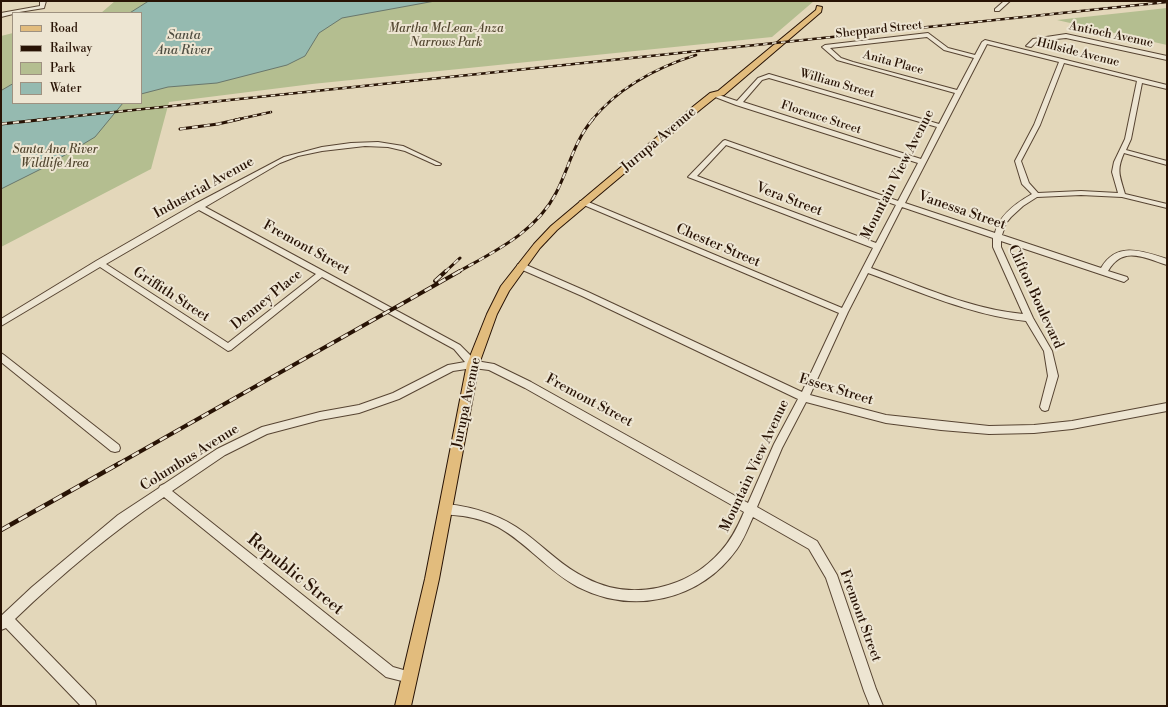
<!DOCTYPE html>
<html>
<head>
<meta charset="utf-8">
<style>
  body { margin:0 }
  #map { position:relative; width:1168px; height:707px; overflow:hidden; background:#e3d7ba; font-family:"Libre Bodoni",serif }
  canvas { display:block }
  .frame { position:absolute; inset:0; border:2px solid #281305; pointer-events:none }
  .legend { position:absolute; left:12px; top:12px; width:130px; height:92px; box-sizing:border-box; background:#ede5d2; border:1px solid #9e9180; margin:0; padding:5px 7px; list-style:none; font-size:12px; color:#281305 }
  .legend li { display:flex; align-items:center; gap:8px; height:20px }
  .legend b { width:20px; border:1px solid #9e9180 }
</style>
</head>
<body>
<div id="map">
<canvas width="1168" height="707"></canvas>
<div class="frame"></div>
<ul class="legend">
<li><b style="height:5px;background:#e2bc7d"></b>Road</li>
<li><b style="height:5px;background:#281305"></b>Railway</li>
<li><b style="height:11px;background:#b4be90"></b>Park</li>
<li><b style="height:11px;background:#95bab0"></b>Water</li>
</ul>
</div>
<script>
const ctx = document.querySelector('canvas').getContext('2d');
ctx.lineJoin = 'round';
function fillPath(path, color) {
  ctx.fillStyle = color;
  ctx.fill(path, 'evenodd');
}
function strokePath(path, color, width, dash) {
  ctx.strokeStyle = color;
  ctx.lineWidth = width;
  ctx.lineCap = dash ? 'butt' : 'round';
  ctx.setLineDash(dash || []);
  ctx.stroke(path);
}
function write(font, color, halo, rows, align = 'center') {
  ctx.font = font + ' "Libre Bodoni",serif';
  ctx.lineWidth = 4;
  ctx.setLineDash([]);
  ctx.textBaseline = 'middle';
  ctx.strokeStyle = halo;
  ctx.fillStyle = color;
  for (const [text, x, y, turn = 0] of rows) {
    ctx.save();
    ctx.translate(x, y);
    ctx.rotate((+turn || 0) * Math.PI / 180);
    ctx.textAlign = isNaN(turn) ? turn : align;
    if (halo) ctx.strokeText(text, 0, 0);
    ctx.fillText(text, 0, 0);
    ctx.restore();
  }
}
const green = new Path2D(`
  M115,1H814L772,37L312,84L169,102L151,169L1,247V36L13,33V103H141V13H101Z
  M1167,8V45L1057,20Z`);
const water = new Path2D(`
  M149,1H435L342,18L319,33L305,56L287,65L217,83L168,87L141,94V13H130Z
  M13,84V103H123L95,137L45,167L1,189V91Z`);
const minor = new Path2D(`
  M40,1H46L44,8L13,13V14L1,17V13L40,6Z
  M1004,1H1010L999,11H995V9Z
  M928,33L948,48L975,55L982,42L985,40L1167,85V89L1142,83L1131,139L1126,150L1167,161V165L1124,153C1116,171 1120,176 1125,194L1167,204V208L1122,197L1081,195L1037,197L1023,206L1011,217L1006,223L1002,235L1101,268C1117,241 1142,251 1167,259V265C1145,258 1123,245 1108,271L1127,277L1128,279L1124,282L1001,241V247L1033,318L1052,351L1058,376L1048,410L1045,411L1042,410L1040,407L1048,376L1044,351L1026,321C971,315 920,292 868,273L848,312L810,395L886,415L989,426L1034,425L1072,421L1167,403V411L1072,429L1034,433L989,434L941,430L886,423L806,402L782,448L757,507L817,541L837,575L876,689L883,706H870L864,691L826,578L809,549L753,517C748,528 744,539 737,549C700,601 633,615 578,587C548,571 527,543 498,527C487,521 475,518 463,516C456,515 449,515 442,513L441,509L442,505L446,504C475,507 501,515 525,533C545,548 563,567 586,578C631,602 688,589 721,551C732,539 738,526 744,512L525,388L489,370L473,368L453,371L399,399L359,413L320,420L267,434L225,455L172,491L393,667L414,673L416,677L414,681L410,683L386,677L164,497C111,533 61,575 15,619L95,701L96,706H81L6,628L1,630V616L32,587L118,515L159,488L160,486L164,484L217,449L262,427L320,412L359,405L393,393L448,365L465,362L454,349L322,277L231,350L228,351L100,267L1,326V319L96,261L195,204L284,157L322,147L351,143L378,142L403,146L441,164L440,165H436L405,151L388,147L365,146L322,151L298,156L280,163L205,207L460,345L476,361L494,364L531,382L748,503L774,444L798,399L582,296L518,268L517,266L518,264H524L588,292L802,392L839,313L579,203L580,201H586L842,308L873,248L688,177L723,141L725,140L898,201L918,163L736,105L710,95L713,93L737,101L758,78L769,74L939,124L955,93L837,60L822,47L825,45ZM927,37L944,50L974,58L957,90L853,62L841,58L830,48ZM987,44L1059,62L1034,125L1015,161L1022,184L1032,194C1016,203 999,215 995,233L905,203ZM1064,63L1137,81L1125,139L1114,162L1112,172L1118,193L1081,191L1038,193L1029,183L1021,161L1040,125ZM769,78L937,127L921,159L743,102L762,80ZM726,145L896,205L876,243L697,176ZM902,207L993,238V247L1023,314C970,309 921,286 871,268ZM199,210L316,274L228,343L106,264Z
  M1066,34L1167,56V60L1066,38L1037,41L1031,47L1026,46L1033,39Z
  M1,353L4,355L119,445L120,448L119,451L115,452L111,451L1,362Z`);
const major = new Path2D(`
  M817,6L822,7L821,12L724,95L716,97L701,109L557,230L540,248L509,291L497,314L479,364L439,579L411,706H395L425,579L467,364L487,314L501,286L534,244L551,226L695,105L710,93L718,91L816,10Z`);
const railFar3 = new Path2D(`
  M38,120L1167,2
  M235,120L271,112
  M592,120C619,87 655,68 696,55`);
const railFar2 = new Path2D(`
  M1,124L48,119
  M180,129L218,124L240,119
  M445,272L460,258
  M458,272C495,251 536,232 556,193C569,168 574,141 593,119`);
const railFar1 = new Path2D(`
  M435,281L446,271
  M118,464L460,271`);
const rail = new Path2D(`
  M1,530L120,463`);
const farParknames = [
  ["Martha McLean-Anza",446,29],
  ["Narrows Park",446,43],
  ["Santa Ana River",55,150],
  ["Wildlife Area",55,164]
];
const farStreetnames = [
  ["Sheppard Street",879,30,-6],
  ["Antioch Avenue",1111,35,12],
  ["Hillside Avenue",1078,53,14],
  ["Anita Place",893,63,15],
  ["William Street",837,84,16],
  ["Florence Street",821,118,18]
];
const farWaternames = [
  ["Santa",184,36],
  ["Ana River",184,51]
];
const streetNames = [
  ["Jurupa Avenue",659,140,-40],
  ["Mountain View Avenue",898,175,-63],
  ["Industrial Avenue",204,188,-29],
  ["Vera Street",789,200,21],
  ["Vanessa Street",962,211,19],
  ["Chester Street",718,246,23],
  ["Fremont Street",306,248,29],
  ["Griffith Street",171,295,33],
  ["Clifton Boulevard",1035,297,65],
  ["Denney Place",267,300,-39],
  ["Essex Street",836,390,17],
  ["Fremont Street",589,401,28],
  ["Jurupa Avenue",467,403,-78],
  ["Columbus Avenue",190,458,-32],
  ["Mountain View Avenue",755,466,-65],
  ["Fremont Street",860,616,70]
];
const nearStreetnames = [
  ["Republic Street",295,575,39]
];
fillPath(green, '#b4be90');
fillPath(water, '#95bab0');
strokePath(water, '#69776c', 1);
strokePath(minor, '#574432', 2);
strokePath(major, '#281305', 2);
fillPath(minor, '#ede5d2');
fillPath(major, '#e2bc7d');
strokePath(railFar3, '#281305', 2.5);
strokePath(railFar2, '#281305', 3);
strokePath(railFar1, '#281305', 4);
strokePath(rail, '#281305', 4.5);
strokePath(railFar3, '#ede5d2', 1.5, [4.5]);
strokePath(railFar2, '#ede5d2', 2, [6]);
strokePath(railFar1, '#ede5d2', 2.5, [8]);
strokePath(rail, '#ede5d2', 3, [10]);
write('italic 12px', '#52462f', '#ede5d2', farParknames);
write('12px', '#281305', '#ede5d2', farStreetnames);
write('italic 13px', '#4e4d41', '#ede5d2', farWaternames);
write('14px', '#281305', '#ede5d2', streetNames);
write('17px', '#281305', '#ede5d2', nearStreetnames);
</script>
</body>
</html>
